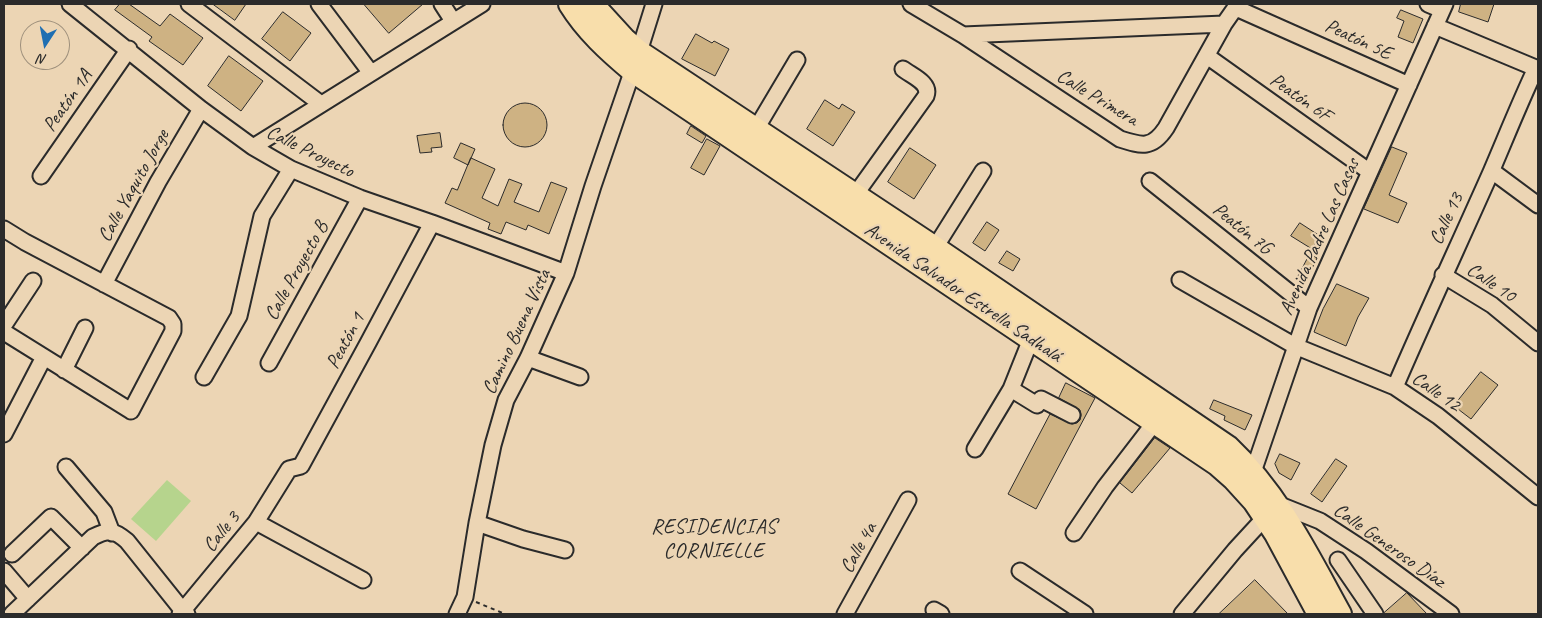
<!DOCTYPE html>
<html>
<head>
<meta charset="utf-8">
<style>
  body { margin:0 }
  #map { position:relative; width:1542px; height:618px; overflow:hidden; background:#ecd5b4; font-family:Caveat,sans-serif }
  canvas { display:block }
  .frame { position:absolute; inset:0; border:5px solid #2b2b2b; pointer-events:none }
  .north { position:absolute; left:20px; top:20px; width:50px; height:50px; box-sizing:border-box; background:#ecd5b4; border:1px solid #9f917d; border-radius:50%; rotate:191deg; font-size:14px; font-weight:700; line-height:20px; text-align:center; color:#2b2b2b }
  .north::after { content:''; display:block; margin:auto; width:18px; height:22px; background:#1f6fb2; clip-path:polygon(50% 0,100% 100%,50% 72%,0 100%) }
</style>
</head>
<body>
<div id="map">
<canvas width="1542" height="618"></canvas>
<div class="frame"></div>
<div class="north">N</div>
</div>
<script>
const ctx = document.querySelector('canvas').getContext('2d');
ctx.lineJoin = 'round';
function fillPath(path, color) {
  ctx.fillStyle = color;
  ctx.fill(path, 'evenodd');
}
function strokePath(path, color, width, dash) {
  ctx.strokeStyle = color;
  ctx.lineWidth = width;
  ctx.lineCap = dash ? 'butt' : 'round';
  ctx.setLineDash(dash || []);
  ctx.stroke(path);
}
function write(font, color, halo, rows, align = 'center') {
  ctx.font = font + ' Caveat,sans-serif';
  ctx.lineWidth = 4.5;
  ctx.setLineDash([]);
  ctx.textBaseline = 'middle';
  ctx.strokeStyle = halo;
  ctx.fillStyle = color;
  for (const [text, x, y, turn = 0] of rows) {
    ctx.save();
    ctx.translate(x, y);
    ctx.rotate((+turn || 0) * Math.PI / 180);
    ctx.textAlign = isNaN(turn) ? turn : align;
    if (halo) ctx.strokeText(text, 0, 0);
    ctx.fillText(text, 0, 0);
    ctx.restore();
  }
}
const green = new Path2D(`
  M167,480L191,501L156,541L131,519Z`);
const building = new Path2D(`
  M120,4H129L160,26L170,14L203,38L183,65L149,41L152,37L115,10Z
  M213,4H246L235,20Z
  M364,4H423L389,33Z
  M1461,4H1494L1488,22L1459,12Z
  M1401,10L1423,19L1413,43L1398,37L1404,21L1397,18Z
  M283,12L311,33L290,61L262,39Z
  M696,34L712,43L714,41L729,49L715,76L682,59Z
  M229,56L263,81L241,111L208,86Z
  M825,100L839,109L842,104L855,112L833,146L807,129Z
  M503 125a22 22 0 1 1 44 0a22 22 0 1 1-44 0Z
  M691,126L706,136L702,143L687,134Z
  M440,133L442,147L431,148L432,152L420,153L417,136Z
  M707,139L720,146L704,175L691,168Z
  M461,143L475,149L468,165L454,158Z
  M1392,147L1407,153L1389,195L1407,203L1398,223L1364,209Z
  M910,148L936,165L914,199L888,182Z
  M471,158L495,169L482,198L498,206L509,179L522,184L514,202L539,212L551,182L567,188L549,234L528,225L526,230L506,222L501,234L488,229L490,223L445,203L452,188L457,190Z
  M987,222L999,230L985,251L973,243Z
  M1300,223L1320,236L1312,249L1291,236Z
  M1007,251L1020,259L1013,271L999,263Z
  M1310,254L1317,258L1306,281L1298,277Z
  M1337,284L1369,298L1358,317L1346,346L1314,332L1323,309Z
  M1481,372L1498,385L1471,419L1454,406Z
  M1066,383L1095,398L1036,509L1008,494L1050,414L1072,424L1077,423L1080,420L1081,415L1080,410L1059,398Z
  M1214,400L1252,415L1245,430L1224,420L1225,416L1210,409Z
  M1155,438L1170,448L1132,493L1120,483Z
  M1280,454L1300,463L1291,480L1279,473L1275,464Z
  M1336,459L1347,466L1322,502L1311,494Z
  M1255,580L1288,614H1219Z
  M1407,593L1427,614H1384V613Z`);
const path = new Path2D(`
  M476,602L505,614`);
const minor = new Path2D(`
  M70,4L201,109L253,147L291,169L360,198L432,223L566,273
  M189,4L321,104
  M319,4L371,73
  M442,4L453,21
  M911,4L963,35L1120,139C1142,146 1152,149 1166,128L1224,24L1238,4
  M1428,4L1442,10
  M1236,8L1409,85
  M1435,26L1538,69
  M963,35L1224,24
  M1207,56L1370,172
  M756,129L797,60
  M253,147L482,4
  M1492,171L1538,205
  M41,176L129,49
  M1150,181L1309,308
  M855,195L926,96C931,83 912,76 903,69
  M4,229L25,242L169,318L173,324V331L131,411L4,332
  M931,254L983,171
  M1443,275L1492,305L1538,343
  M1180,280L1295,346L1395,387L1438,416L1538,497
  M104,284L158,182L201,109
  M4,325L33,281
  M528,358L580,377
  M269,363L360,198
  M64,370L85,328
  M204,377L239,316L262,216L291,169
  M1395,387C1426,315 1459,244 1491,172C1506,137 1520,102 1536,68
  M1011,389L1037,405
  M1041,399L1072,415
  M4,434L44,357
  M975,449L1011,389L1031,339
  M66,467L104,512L112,533
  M1251,478L1309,308L1445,4
  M256,522L363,580
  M477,523L523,539L565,550
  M1074,533L1105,487L1155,422
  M12,554L51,517L82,548
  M1338,560L1375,614
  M4,571L28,599
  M1020,571L1085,614
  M934,610L941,614
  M12,614L93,537C109,529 114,530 127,541L183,611L187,614
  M180,614L256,522L289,469L301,466L368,343L432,223
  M457,614L465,597L477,523L493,445L506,400L528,358L566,273L593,186L639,52L654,4
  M845,614L908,500
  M1182,614L1235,550L1270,512L1275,503L1320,521L1366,551L1451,614`);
const highway = new Path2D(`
  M570,4C586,30 609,51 633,71L1217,464L1234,479L1254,501L1276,534L1319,614
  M592,4L624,39L639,52L935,248L1228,447C1278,494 1308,556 1340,614`);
const streetNames = [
  ["Peatón 5E",1358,40,25],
  ["Calle Primera",1097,98,31],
  ["Peatón 6F",1300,98,35],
  ["Peatón 1A",68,101,-55],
  ["Calle Proyecto",310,152,26],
  ["Calle Yaquito Jorge",134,186,-61],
  ["Calle 13",1447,219,-65],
  ["Peatón 7G",1242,229,39],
  ["Avenida Padre Las Casas",1320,237,-66],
  ["Calle Proyecto B",297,271,-61],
  ["Calle 10",1491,283,34],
  ["Avenida Salvador Estrella Sadhalá",963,293,34],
  ["Camino Buena Vista",517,332,-65],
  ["Peatón 1",346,341,-62],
  ["Calle 12",1436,392,35],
  ["Calle 3",222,532,-51],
  ["Calle Generoso Díaz",1389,546,35],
  ["Calle 4a",859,548,-61]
];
const neighbourhoodNames = [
  ["RESIDENCIAS",714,527],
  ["CORNIELLE",714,551]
];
fillPath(green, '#b6d48d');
fillPath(building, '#ceb283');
strokePath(building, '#2b2b2b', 1);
strokePath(minor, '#2b2b2b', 19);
strokePath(highway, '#2b2b2b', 26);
strokePath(path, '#2b2b2b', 2, [4, 4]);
strokePath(minor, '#ecd5b4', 15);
strokePath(highway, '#f8deab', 22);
write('20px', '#2b2b2b', '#ecd5b4', streetNames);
ctx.letterSpacing = '1px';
write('21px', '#2b2b2b', '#ecd5b4', neighbourhoodNames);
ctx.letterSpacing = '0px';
</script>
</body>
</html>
